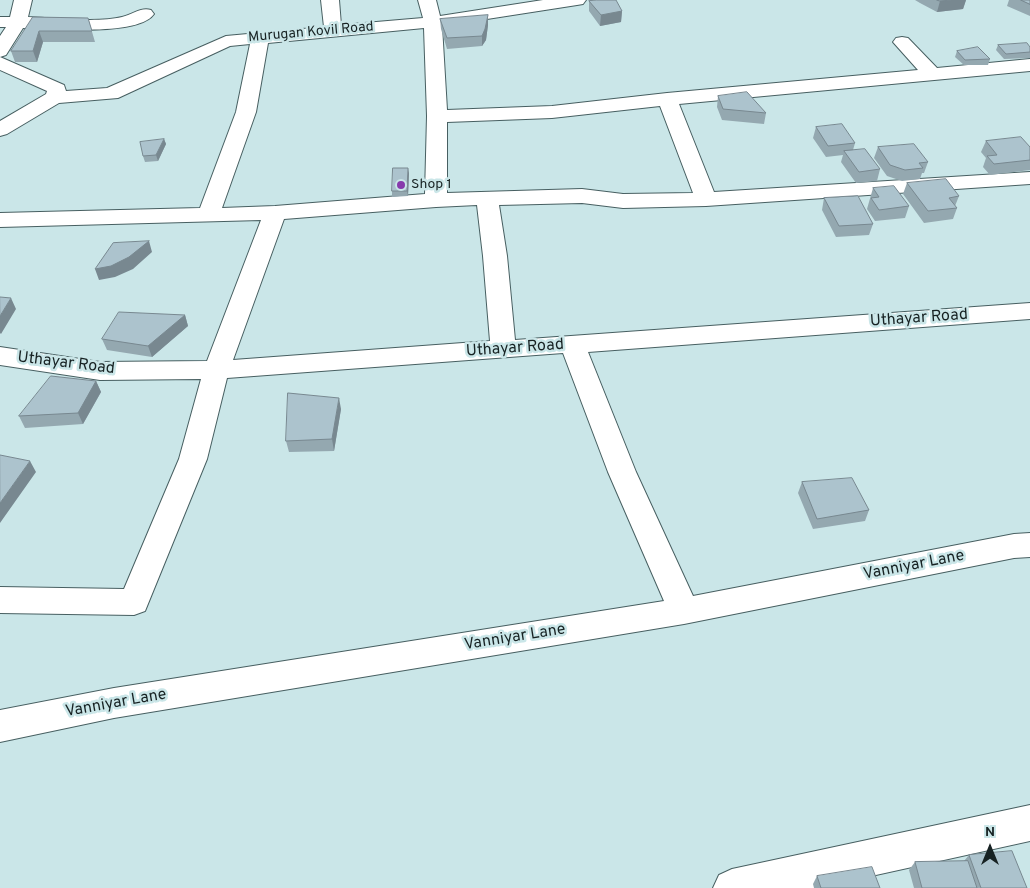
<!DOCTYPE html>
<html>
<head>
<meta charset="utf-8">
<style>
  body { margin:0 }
  #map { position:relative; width:1030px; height:888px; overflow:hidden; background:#cae6e8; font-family:Overpass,sans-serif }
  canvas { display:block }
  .north { position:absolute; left:965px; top:823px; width:50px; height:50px; -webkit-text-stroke:4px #cae6e8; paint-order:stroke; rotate:0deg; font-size:14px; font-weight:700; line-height:20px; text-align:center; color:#172223 }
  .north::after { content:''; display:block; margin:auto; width:18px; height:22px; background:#172223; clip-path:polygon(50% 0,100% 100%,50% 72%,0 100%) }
</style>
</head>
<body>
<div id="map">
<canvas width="1030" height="888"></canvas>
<div class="north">N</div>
</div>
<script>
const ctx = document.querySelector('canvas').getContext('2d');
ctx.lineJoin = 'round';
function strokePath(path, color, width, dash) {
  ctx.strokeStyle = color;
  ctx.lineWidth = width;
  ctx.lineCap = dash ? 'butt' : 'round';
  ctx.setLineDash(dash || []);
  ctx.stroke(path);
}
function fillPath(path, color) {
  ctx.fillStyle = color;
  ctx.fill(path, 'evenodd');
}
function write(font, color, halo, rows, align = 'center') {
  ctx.font = font + ' Overpass,sans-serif';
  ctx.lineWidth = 5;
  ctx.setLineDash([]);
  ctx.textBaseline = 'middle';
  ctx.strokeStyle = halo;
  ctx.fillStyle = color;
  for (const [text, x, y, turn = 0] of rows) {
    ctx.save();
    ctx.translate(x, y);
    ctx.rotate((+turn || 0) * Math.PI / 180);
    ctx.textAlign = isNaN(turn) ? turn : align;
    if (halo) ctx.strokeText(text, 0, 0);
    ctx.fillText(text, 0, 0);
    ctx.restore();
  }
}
const minor = new Path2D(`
  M14,0H32L28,17C54,18 98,23 122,17C132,15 140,7 151,10L154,14C138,37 50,28 23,28L6,55L0,57V36L6,27H0V17H10Z
  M321,0H339L341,25L423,18L418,0H436L440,16L543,0H586L583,4L577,5L442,26L447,110L552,106L667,93L918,70L893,42L896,38L902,37L908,38L937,68L1030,59V71L679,104L714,192L1030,172V184L706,206L623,208L582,203L499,205L507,256L515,340L1030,303V319L588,352L636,472L693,596L1014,534L1030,533V557L1014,558L684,624L114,718L0,742V710L114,688L664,601L608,472L563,353L227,378L207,459L145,611L134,615L0,613V587L124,589L179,459L201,379L100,380L0,365V347L100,362L207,361L261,220L0,227V213L200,208L236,112L250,44L230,46L118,98L59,103L7,134L0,136V121L46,94L47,91L0,70V57L64,85L66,91L107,88L226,36L324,27ZM424,28L427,116L425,194L275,206L222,208L256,112L268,43ZM660,106L693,193L623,194L582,189L447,193V122L552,118ZM477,205L483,256L490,341L233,360L284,219L436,207Z
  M1030,805V841L817,888H713L719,875L732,869Z`);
const wall = new Path2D(`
  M915,0H966L963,9L937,12L920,3Z
  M1009,0H1030V16L1007,6Z
  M589,1L622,11L621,22L600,26L589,11Z
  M488,15V25L486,40L482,46L447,49L441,29L440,19Z
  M33,17L88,18L95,42H43L37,62H15L11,51Z
  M998,45L1030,47V58L1004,59L996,50Z
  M957,51L990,59L988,65H964L955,57Z
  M718,96L766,113L764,124L722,120L717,107Z
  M816,127L855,143L853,150L880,169L877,181L856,183L841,162L843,155L826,157L813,138Z
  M164,139L166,144L158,161L145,162L143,156Z
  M986,141L1030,147V170L990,175L983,167L986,158L981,152Z
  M878,147L928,162L924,173H922L920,179L902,181L887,176L874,158Z
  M409,173L408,196L392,197V191Z
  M907,183L959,196L955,206L957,208L953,219L924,223L903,194Z
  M873,188L909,206L905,218L875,221L867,209Z
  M824,198L873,224L869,235L836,237L822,210Z
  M185,315L188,326L152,357L107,350L102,339Z
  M96,381L101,392L83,424L25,428L19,416Z
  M341,409L334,451L289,452L286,441Z
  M802,482L869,510L865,521L813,529L798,493Z
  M969,855L1027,888H914L909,870L915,862L964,861Z
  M817,876L880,888H814L813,884Z`);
const shadedWall = new Path2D(`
  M952,0H966L963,9L937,12L940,1Z
  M622,11L621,22L600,26L601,15Z
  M488,15V25L486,40L482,46V36Z
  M39,31L43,42L37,62L33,51Z
  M164,139L166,144L158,161L156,155Z
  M408,168L409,173L408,196L407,191Z
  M149,241L152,252L133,269L115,277L99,280L95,269Z
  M11,298L16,309L1,334L0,333V316Z
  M185,315L188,326L152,357L148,346Z
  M96,381L101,392L83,424L78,413Z
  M339,398L341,409L334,451L332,439Z
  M30,461L36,472L0,523V503Z`);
const building = new Path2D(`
  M597,0H616L622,11L601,15L589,1Z
  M937,0H952L940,1Z
  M1021,0H1030V4Z
  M488,15L485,29L482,36L447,38L440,19Z
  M33,17L88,18L92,31H39L33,51H11Z
  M1027,43L1030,47V52L1006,54L998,45Z
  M978,47L990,59L965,60L957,51Z
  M747,92L766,113L723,109L718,96Z
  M842,124L855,143L828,146L816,127Z
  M1021,137L1030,147V160L994,164L987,156L997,155L986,141Z
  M164,139L156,155L143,156L140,142Z
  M914,144L928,162L919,163L923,168L905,170L890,165L878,147Z
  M865,149L880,169L859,172L844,151Z
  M393,168H408L407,191H392Z
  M946,179L959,196L949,198L957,208L928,211L907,183Z
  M894,186L909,206L879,210L871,198L879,197L873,188Z
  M858,196L873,224L839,226L824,198Z
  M149,241L129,257L111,266L95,269L113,243Z
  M0,297L11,298L0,316Z
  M119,312L185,315L148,346L102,339Z
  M51,376L96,381L78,413L19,416Z
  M288,393L339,398L332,439L286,441Z
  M0,455L30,461L0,503Z
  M852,478L869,510L817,519L802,482Z
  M1012,851L1027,888H981L969,855Z
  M968,861L977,888H922L915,862Z
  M872,867L880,888H821L817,876Z`);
const markers = [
  [401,185,5,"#873bac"]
];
const farStreetnames = [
  ["Murugan Kovil Road",311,33,-5]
];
const farPoinames = [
  ["Shop 1",411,185]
];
const streetNames = [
  ["Uthayar Road",919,319,-4],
  ["Uthayar Road",515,349,-4],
  ["Uthayar Road",66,364,7],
  ["Vanniyar Lane",914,566,-11],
  ["Vanniyar Lane",515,638,-9],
  ["Vanniyar Lane",116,704,-10]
];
strokePath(minor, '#475f61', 2);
fillPath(minor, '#fff');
fillPath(wall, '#94a8b0');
fillPath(shadedWall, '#788890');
fillPath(building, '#acc3cd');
strokePath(building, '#788890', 1);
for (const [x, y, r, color] of markers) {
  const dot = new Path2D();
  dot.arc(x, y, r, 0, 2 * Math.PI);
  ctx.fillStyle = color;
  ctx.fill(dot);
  strokePath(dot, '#cae6e8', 2);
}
write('14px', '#172223', '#cae6e8', farStreetnames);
write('14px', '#172223', '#cae6e8', farPoinames, 'left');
write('16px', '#172223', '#cae6e8', streetNames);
</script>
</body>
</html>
